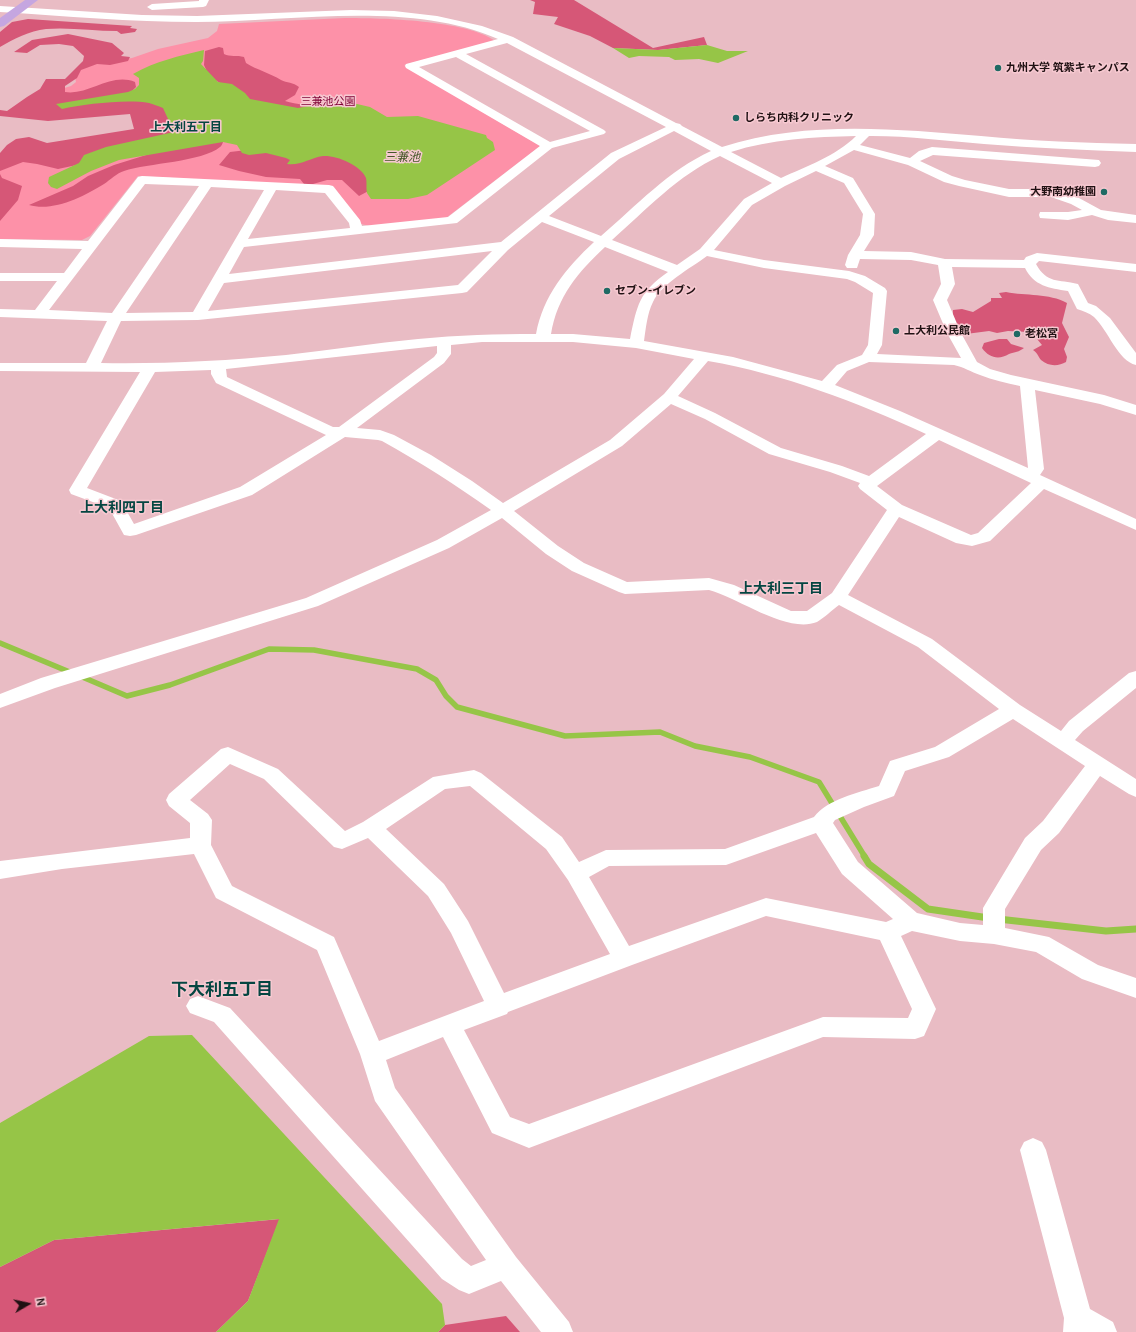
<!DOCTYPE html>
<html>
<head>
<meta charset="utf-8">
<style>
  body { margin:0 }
  #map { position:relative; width:1136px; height:1332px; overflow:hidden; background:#e9bcc4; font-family:Karla,sans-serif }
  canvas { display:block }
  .north { position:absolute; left:8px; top:1284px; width:40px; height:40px; -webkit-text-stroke:3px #f7c9d1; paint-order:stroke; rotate:81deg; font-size:11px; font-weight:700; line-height:16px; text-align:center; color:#201113 }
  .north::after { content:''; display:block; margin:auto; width:14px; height:18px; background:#201113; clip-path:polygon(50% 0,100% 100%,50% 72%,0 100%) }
</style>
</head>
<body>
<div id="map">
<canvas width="1136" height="1332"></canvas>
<div class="north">N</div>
</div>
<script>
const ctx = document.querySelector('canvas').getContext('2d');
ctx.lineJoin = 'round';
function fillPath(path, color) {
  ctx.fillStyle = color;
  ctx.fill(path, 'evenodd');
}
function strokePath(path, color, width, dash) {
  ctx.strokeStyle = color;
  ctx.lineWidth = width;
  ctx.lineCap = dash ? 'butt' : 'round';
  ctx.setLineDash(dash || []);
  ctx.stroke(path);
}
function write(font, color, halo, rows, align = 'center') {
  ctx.font = font + ' Karla,"Noto Sans JP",sans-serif';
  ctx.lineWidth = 3;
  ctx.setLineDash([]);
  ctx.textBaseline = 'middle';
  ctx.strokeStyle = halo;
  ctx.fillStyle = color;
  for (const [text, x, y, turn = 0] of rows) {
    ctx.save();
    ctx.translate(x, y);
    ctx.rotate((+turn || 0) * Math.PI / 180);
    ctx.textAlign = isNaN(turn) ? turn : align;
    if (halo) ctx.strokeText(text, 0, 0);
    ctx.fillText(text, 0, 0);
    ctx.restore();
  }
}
const green = new Path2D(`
  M345,18C381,18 467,20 495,41L404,65L540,146L446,218L370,226L361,224L334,187L138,176L90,236L82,240L0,239V164L151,128L150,116L32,98L71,86L76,82L74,72L89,65L132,58L158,49L208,38L217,31L219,24Z`);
const forest = new Path2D(`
  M530,0H574L653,48L704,37L707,45L658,50L613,48L590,36L554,24L558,17L533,14L535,2Z
  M28,19L132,26L130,28L137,29L135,32L121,34L117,31C94,31 69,27 46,29C29,31 14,39 0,47V32L12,22Z
  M68,34L112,43L124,53L121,56L130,57L128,61L110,65L97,64L81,70L77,78L65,86V92C88,96 111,72 135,82L136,87L131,92L139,99L164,103L180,135L86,163L58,169L37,164L23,162L0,171V153L7,145L16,139L29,137L47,143L134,129L130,114L48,121L0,116V110L7,111L27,97L40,89L46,79H65L83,61L84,56L73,46L59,44L40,45L27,53L14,52L32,40Z
  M219,47L223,48L224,54C230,57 237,55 244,57L246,63C257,70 270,73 281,80C287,83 293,82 299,87L295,95L285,101C297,104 310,108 319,97L329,98L325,104L295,110L248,101L209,76L204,65L205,51Z
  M224,139C223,142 222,146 220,147C202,162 148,163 124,171C117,173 110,180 104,184C83,197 53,212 29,205L73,186L88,176L114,165L159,151Z
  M247,150L326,154L359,163L376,187L359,196L342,180H327L313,184H304L300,179L266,177L239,171L219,165L230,152Z
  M0,174L2,178L22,186L18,200L0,221Z
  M1006,292C1026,296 1049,293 1067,303L1062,323L1069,337L1064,349L1067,357L1066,362C1059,366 1049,367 1041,360C1038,357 1038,353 1033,350L1042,345L1037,339L1048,335V333L1008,331L997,333L989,331L966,334L958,331L953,318V310L962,309L973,312L991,301V298H1002L999,293Z
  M999,339H1007L1011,344L1024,348C1019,352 1015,352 1009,354C999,360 989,358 982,348L984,343Z
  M280,1219L248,1301L216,1332H0V1267L54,1240Z
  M506,1316L520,1332H438L445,1325Z`);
const water = new Path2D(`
  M707,45L727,51H748L718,63L699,59L675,60L669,57L639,56L629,58L613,48L658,50Z
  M204,50L203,61L201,64L218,82L232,84L245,93L250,99L298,108L330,102L357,104L370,107L387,117L418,116L486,135L487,138L493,142L495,150L427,195L408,199H371L367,193C366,189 367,182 366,178C361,165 336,155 323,156C310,158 300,166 287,164L290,160L286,158L266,153L249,155L242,153L237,145L223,142L119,160L91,171L57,189L51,187L48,183L49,177L79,163L84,155L106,147L174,132L163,108C158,106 153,104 149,103C127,99 84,104 62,109L56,104L128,92L135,89L139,85V78L133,74C156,61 179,56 204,50Z
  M192,1035L442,1304L445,1325L438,1332H216L248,1301L279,1219L54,1240L0,1267V1123L149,1036Z`);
const streamFar1 = new Path2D(`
  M0,643L72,673
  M80,676L127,696L170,685L269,649L314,650L417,669L436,680L446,696L457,707L565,736L660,732L695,746L750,757L819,782L865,857`);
const stream = new Path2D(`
  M864,856L869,864L928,909L989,918
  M998,919L1106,931L1136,929`);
const minor = new Path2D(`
  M199,0H209L206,6L203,7L152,10L147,7L152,4L199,1Z
  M0,6L142,15L197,16L351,10L394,11L437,16L482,26L513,37L676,123L680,124L682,126L722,147C806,120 895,129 981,136C1033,141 1084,143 1136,144V152C1085,150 1035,148 984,144C947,141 910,136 872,136H869L860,145L910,158L919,151L932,147L1099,160L1101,163L1099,166L1095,167L933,155L920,161L952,176L965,180L1009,189H1052L1079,198L1101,210L1136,215V223L1108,220L1092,215L1068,220L1040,218L1039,215L1040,212H1068L1082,210L1071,204L1051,197H1009L959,186L944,182L908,165L854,150L825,166L853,178L875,214L874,235L864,251L911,252L945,259L1024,260L1026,257L1037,253L1136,264V272L1039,261L1036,264C1047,284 1058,279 1078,284L1088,303L1096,306L1110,318L1136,353V365C1118,361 1108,330 1094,317C1089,313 1083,311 1077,309L1068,291C1049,288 1034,286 1025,268L952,267L955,284L947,300L961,333L977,362L990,369L1011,375L1104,395L1136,405V415L1100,404L1035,390L1044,469L1040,475L1136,519V530L1044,489L990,541L972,546L956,543L899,517L848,595L932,639L1020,705L1061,731L1069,721L1129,673L1136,671V688L1083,731L1075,740L1136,779V797L1129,794L1100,776L1059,833L1041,850L1005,909V928L1049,937L1098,965L1136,978V998L1082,979L1036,952L994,944L960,941L912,931L901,936L936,1009L924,1036L915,1039L823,1037L529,1148L492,1133L443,1037L386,1060L395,1088L516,1257L569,1322L573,1332H541L501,1281L469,1294L459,1290L442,1279L214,1022L190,1013L186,1006L190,999L198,996L230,1008L462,1259L471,1266L486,1260L375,1101L360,1054L317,950L216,898L194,854L62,869L0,879V861L190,838V823L169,806L166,800L169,794L221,749L228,747L278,769L345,831L363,822L433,777L474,770L481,773L562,837L579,862L606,850L725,849L814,817C828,799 857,793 879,786L890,761L935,747L999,709L918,647L839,605C832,610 824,618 817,622C787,634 739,598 709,590L625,594L619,592L572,571L546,554L502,518L449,548L318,606L55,688L0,708V694L41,678L306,598L437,540L491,510C456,485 420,462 382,441L378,440L345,437L252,495L136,535L130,536L124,535L109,508L71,494L69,490L140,372L0,371V363H86L107,321L0,317V309L35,310L57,281H0V273H64L82,249L0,247V239L88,241L138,177L142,176L329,185L333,186L360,220L362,226L448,217L540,146L406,68L405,66L406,64L498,39C409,0 291,22 196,22C131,22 65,16 0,12ZM507,43L666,127L611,153L501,242L229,274L244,247L457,223L552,148L604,134L606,132L604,130L466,54ZM456,57L590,131L550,142L419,67ZM674,131L711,151C669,170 636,206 601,236L549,216L619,159ZM856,136C836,156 807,166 781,178L731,152C771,139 814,137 856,136ZM720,156L772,183L744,199L700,249L677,265L612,240C646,210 678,175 720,156ZM816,171L844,183L863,214L860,235L848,255L845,265L847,268H857L860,259L911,260L938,265L941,284L933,300L947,333L961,358L877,354L882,345L887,291L885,288L865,276L849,271L764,260L714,250L752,205L785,186ZM145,184L199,186L112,313L49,310ZM211,187L264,190L193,312L126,313ZM276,190L325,193L349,223L350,228L248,239ZM542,222L594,242C566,268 543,296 536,334C497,334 458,335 418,339C374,343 330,350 286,355C224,361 163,364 101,363L121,321L198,320L462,293L467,292L508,250ZM605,247L668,272C639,292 637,305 630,339L573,334H551C557,297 578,272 605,247ZM492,251L458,285L208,311L224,283ZM707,256L764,268L847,279L855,282L873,293L868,345L862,355L837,365L822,381L733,357L644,341C646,328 647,314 653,302C661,284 691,268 707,256ZM482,342H573L636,348L694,359L664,394L610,440L503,503L472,481L431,455L394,435L380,430L357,428L444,363L451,354V345ZM437,346V353L434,357L339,427H333L227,377L226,369ZM708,361C783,374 857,402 926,434L869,476L842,466L781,448L715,413L678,396ZM869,362L954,365C964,367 971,372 980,375C993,380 1006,383 1020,386L1028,468L900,411L835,385L847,371ZM211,370V374L216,383L326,435L240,487L134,524L121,501L87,488L155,372ZM671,404L705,419L769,454L830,472L860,483L858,486L860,489L887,510L832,593L807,611H791L734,585L709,578L627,582L584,563L558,546L514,511L622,446ZM939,440L1031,483L978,533L971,535L902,505L877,486ZM1013,719L1085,766L1043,821L1025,838L983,908V925L960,923L917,913L858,862L833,823L835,820L864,807L894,796L905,771L949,757ZM230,764L264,779L334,847L342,849L368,838L428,896L451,933L484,1001L379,1041L334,937L232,886L211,845L212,820L208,814L190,800ZM470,786L546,849L568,880L610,954L504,993L468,921L444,884L386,829L445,789ZM816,833L842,874L893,919L886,922L766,898L629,946L589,877L609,866L726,865ZM766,916L880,940L912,1009L908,1018L823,1017L529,1124L510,1117L464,1030L507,1014L508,1012L632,965Z
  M1033,1138L1042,1142L1046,1150L1090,1309L1113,1322L1117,1332H1063L1064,1318L1020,1150L1024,1142Z`);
const major = new Path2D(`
  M25,0H38L4,26L0,27V18Z`);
const markers = [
  [998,68,4,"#1f6a64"],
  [736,118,4,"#1f6a64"],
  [1104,192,4,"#1f6a64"],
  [607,291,4,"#1f6a64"],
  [896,331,4,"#1f6a64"],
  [1017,334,4,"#1f6a64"]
];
const farPoinames = [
  ["九州大学 筑紫キャンパス",1006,68],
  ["しらち内科クリニック",744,118],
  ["大野南幼稚園",1096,192,"right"],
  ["セブン-イレブン",615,291],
  ["上大利公民館",904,331],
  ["老松宮",1025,334]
];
const farParknames = [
  ["三兼池公園",328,102]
];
const farNeighbourhoodnames = [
  ["上大利五丁目",186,128]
];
const farWaternames = [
  ["三兼池",402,158]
];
const neighbourhoodNames = [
  ["上大利四丁目",122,508],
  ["上大利三丁目",781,589]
];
const nearNeighbourhoodnames = [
  ["下大利五丁目",222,990]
];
fillPath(green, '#fd91a8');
fillPath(forest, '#d65777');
fillPath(water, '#96c547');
strokePath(streamFar1, '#96c547', 5.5);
strokePath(stream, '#96c547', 7);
fillPath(minor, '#fff');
fillPath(major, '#c5a6e0');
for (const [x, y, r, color] of markers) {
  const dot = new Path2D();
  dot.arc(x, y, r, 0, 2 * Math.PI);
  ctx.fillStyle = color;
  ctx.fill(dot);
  strokePath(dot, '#f7c9d1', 1.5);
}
write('bold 11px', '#201113', '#f7c9d1', farPoinames, 'left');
write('11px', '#7e0034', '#f7c9d1', farParknames);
write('bold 12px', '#054642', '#f7c9d1', farNeighbourhoodnames);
write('italic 12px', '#455827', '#f7c9d1', farWaternames);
write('bold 14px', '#054642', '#f7c9d1', neighbourhoodNames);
write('bold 17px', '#054642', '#f7c9d1', nearNeighbourhoodnames);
</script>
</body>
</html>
